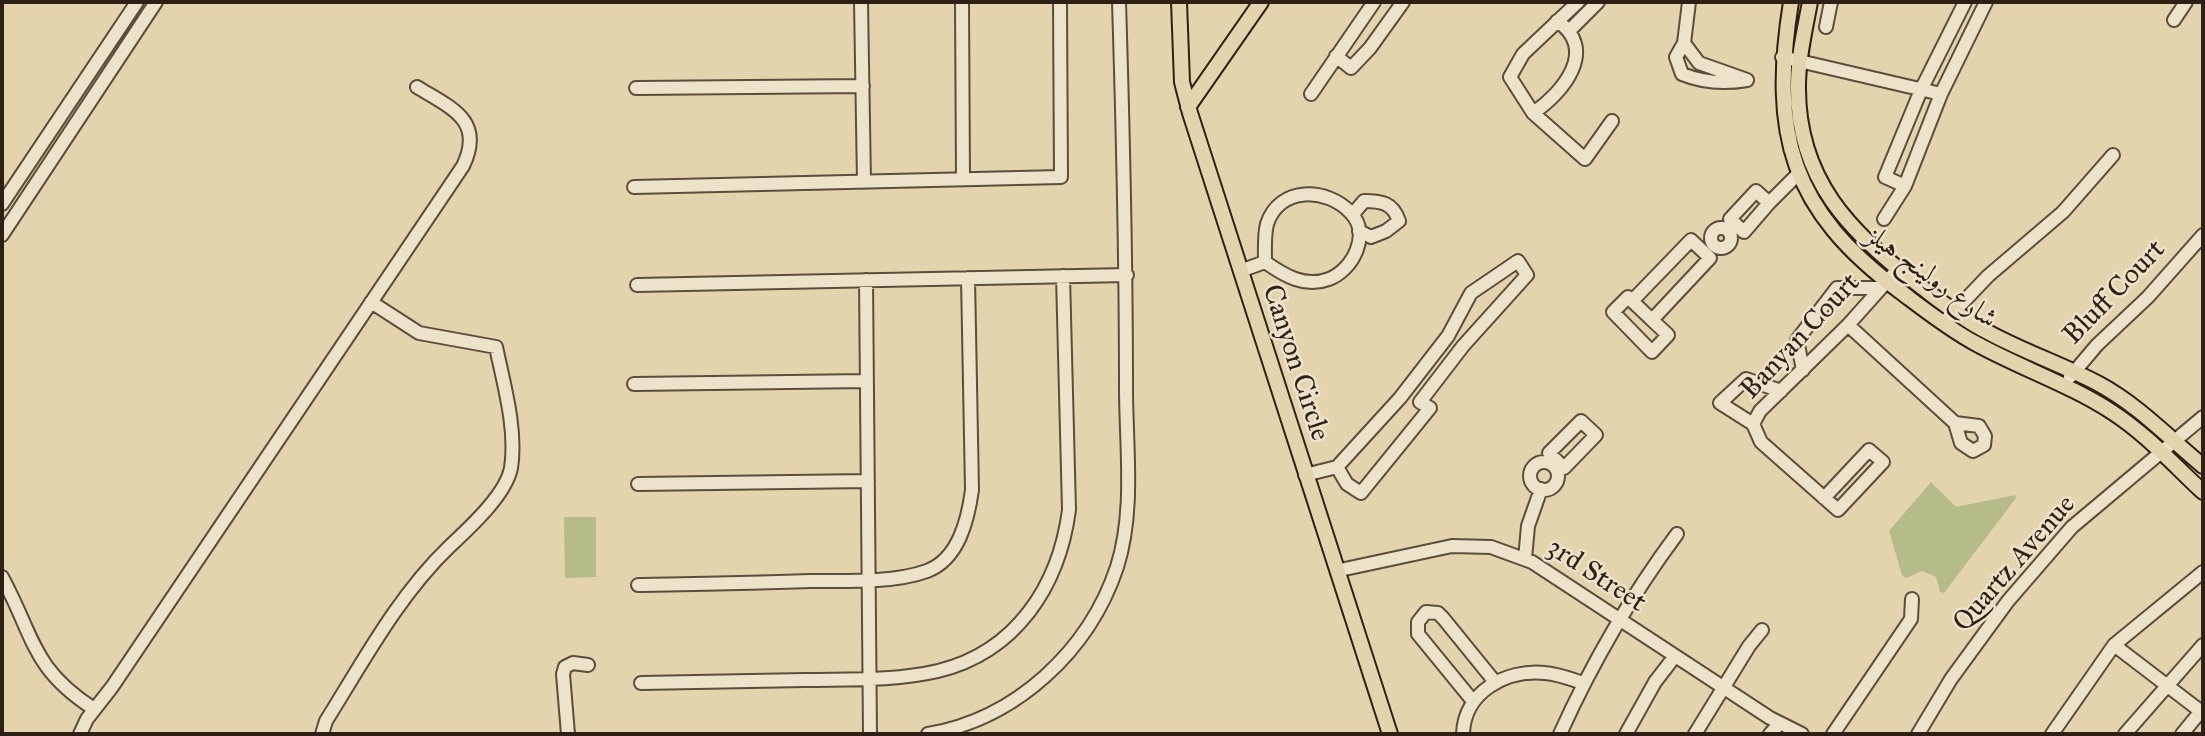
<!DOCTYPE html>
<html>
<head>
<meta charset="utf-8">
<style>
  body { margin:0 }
  #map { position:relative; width:2205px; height:736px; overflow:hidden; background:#e4d4ad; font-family:"IM FELL Great Primer",serif }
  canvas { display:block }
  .frame { position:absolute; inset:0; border:4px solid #2f2016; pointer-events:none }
</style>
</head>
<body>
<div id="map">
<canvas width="2205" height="736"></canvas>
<div class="frame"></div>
</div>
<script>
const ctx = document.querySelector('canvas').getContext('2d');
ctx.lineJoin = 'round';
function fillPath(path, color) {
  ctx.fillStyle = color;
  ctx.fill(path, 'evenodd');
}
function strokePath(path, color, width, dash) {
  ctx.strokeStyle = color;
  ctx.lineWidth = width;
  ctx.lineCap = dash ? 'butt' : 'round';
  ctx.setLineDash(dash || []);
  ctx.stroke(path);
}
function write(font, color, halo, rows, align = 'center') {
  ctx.font = font + ' "IM FELL Great Primer",Amiri,serif';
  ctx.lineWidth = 5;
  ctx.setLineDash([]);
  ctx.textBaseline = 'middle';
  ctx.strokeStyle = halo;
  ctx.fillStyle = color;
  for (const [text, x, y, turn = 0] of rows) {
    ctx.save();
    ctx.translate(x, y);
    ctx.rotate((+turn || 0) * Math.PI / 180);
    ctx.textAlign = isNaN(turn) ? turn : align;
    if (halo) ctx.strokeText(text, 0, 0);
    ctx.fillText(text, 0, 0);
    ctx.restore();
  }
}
const green = new Path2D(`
  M1931,482L1956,507L2015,495L2016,498L1944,593L1940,592L1936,577L1922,571L1906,578L1902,575L1889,531Z
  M564,517H596V577L565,578Z`);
const minor = new Path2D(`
  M861,2L864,182
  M962,2L963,179
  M1578,2L1523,54L1510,77L1533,113L1585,159L1612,121
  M2174,20L2186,2
  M1826,27L1831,2
  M1570,30L1598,2
  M1684,43L1699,63L1747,80C1724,84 1704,83 1682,74L1676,57L1684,43L1689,2
  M1336,56L1351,68L1370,48L1403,2
  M1782,57L1941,94
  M636,88L863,86
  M1311,94L1374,2
  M1533,113C1563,93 1599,49 1557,21
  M1905,186L1885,177L1921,90L1965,2
  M634,187L1061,177L1060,2
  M1756,191L1769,203L1744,232L1730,219Z
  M1769,203L1799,173
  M2,204L137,2
  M1353,214L1364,201C1382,201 1393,203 1399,221L1386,231L1371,237L1359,231
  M1884,219L1905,186L1941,94L1986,2
  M1711 238a10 10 0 1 1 20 0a10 10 0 1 1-20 0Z
  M2,235L156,2
  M1691,240L1710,258L1652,320L1632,301Z
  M1240,271L1265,262C1285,276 1305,288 1329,279C1353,270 1371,234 1351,213C1327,187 1279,186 1267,224C1264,236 1265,250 1265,262
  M866,280L870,734
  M637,285L1127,275
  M1632,301L1628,297L1613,312L1652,352L1668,335L1652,320
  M1948,318L1988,276L2063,212L2113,155
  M1848,325L1955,423L1961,443L1973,451L1984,445L1985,436L1979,426L1955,423
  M1803,370L1797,340L1837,288H1881
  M2070,377L2097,345L2148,297L2203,235
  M634,384L867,381
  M1581,421L1596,435L1564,468L1549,453Z
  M1753,424L1720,403L1746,379L1781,391
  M1530 476a14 14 0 1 1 28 0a14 14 0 1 1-28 0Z
  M1305,475L1337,467L1347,484L1361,493L1430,408L1420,402L1463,346L1527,275L1518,261L1471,293L1448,336L1400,398L1337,467
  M638,484L868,481
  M1824,498L1869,450L1883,462L1838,510L1761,442L1753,424L1760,411L1848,325L1898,269
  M1525,559L1528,526L1541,489
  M1340,570L1452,546L1491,547L1532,562L1770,718L1802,734
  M2,577C35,638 31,668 94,709
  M638,585C695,584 753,583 810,581C846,581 894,583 927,571C959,559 968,519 972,490L968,278
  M2114,645L2203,713
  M641,683C696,682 751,681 805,680C849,679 895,681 938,671C1016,652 1059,586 1069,510L1063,276
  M1472,700L1418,634V622L1426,612L1438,613L1443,618L1495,682
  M80,734L87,719L112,687L463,166C485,120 451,108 417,87
  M322,734L326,721C363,662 398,596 449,547C468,529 506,495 511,468C517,430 504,385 496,347L419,333L371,302
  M568,734L563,674L565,667L573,663L588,665
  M928,734C1016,719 1089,651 1117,567C1135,511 1126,446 1126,388C1126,259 1123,131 1119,2
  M1463,734C1464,692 1506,669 1545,673C1558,674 1571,679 1583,683
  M1560,734C1592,663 1631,596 1677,534
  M1626,734L1655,682L1675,656
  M1695,734L1749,646L1762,630
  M1770,734L1780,723
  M1833,734L1911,619L1912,599
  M1918,734L1951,679L2008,601L2072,527L2203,417
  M2052,734L2114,645L2203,572
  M2125,734L2203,645
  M2182,734L2201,711`);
const major = new Path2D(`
  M1179,2L1182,82L1190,113L1390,734
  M1791,2C1770,134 1790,210 1901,292C1925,310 1949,329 1975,343C2020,368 2069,384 2112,412C2146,434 2174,465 2203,492
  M1810,2C1805,29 1798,58 1798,86C1797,179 1850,233 1919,285C1940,301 1961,318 1984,330C2021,351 2062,364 2099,384C2138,405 2169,438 2203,466
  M1188,107L1261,2`);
const streetNames = [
  ["شارع رولينج هيلز",1931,278,36],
  ["Bluff Court",2115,293,-46],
  ["Banyan Court",1801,337,-47],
  ["Canyon Circle",1295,363,72],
  ["Quartz Avenue",2015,564,-49],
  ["3rd Street",1596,576,33]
];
fillPath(green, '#b5bc89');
strokePath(minor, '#5c4d3c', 16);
strokePath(major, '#2f2016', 18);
strokePath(minor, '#ede3ca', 12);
strokePath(major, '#e4d4ad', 14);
write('28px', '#2f2016', '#ede3ca', streetNames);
</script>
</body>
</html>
